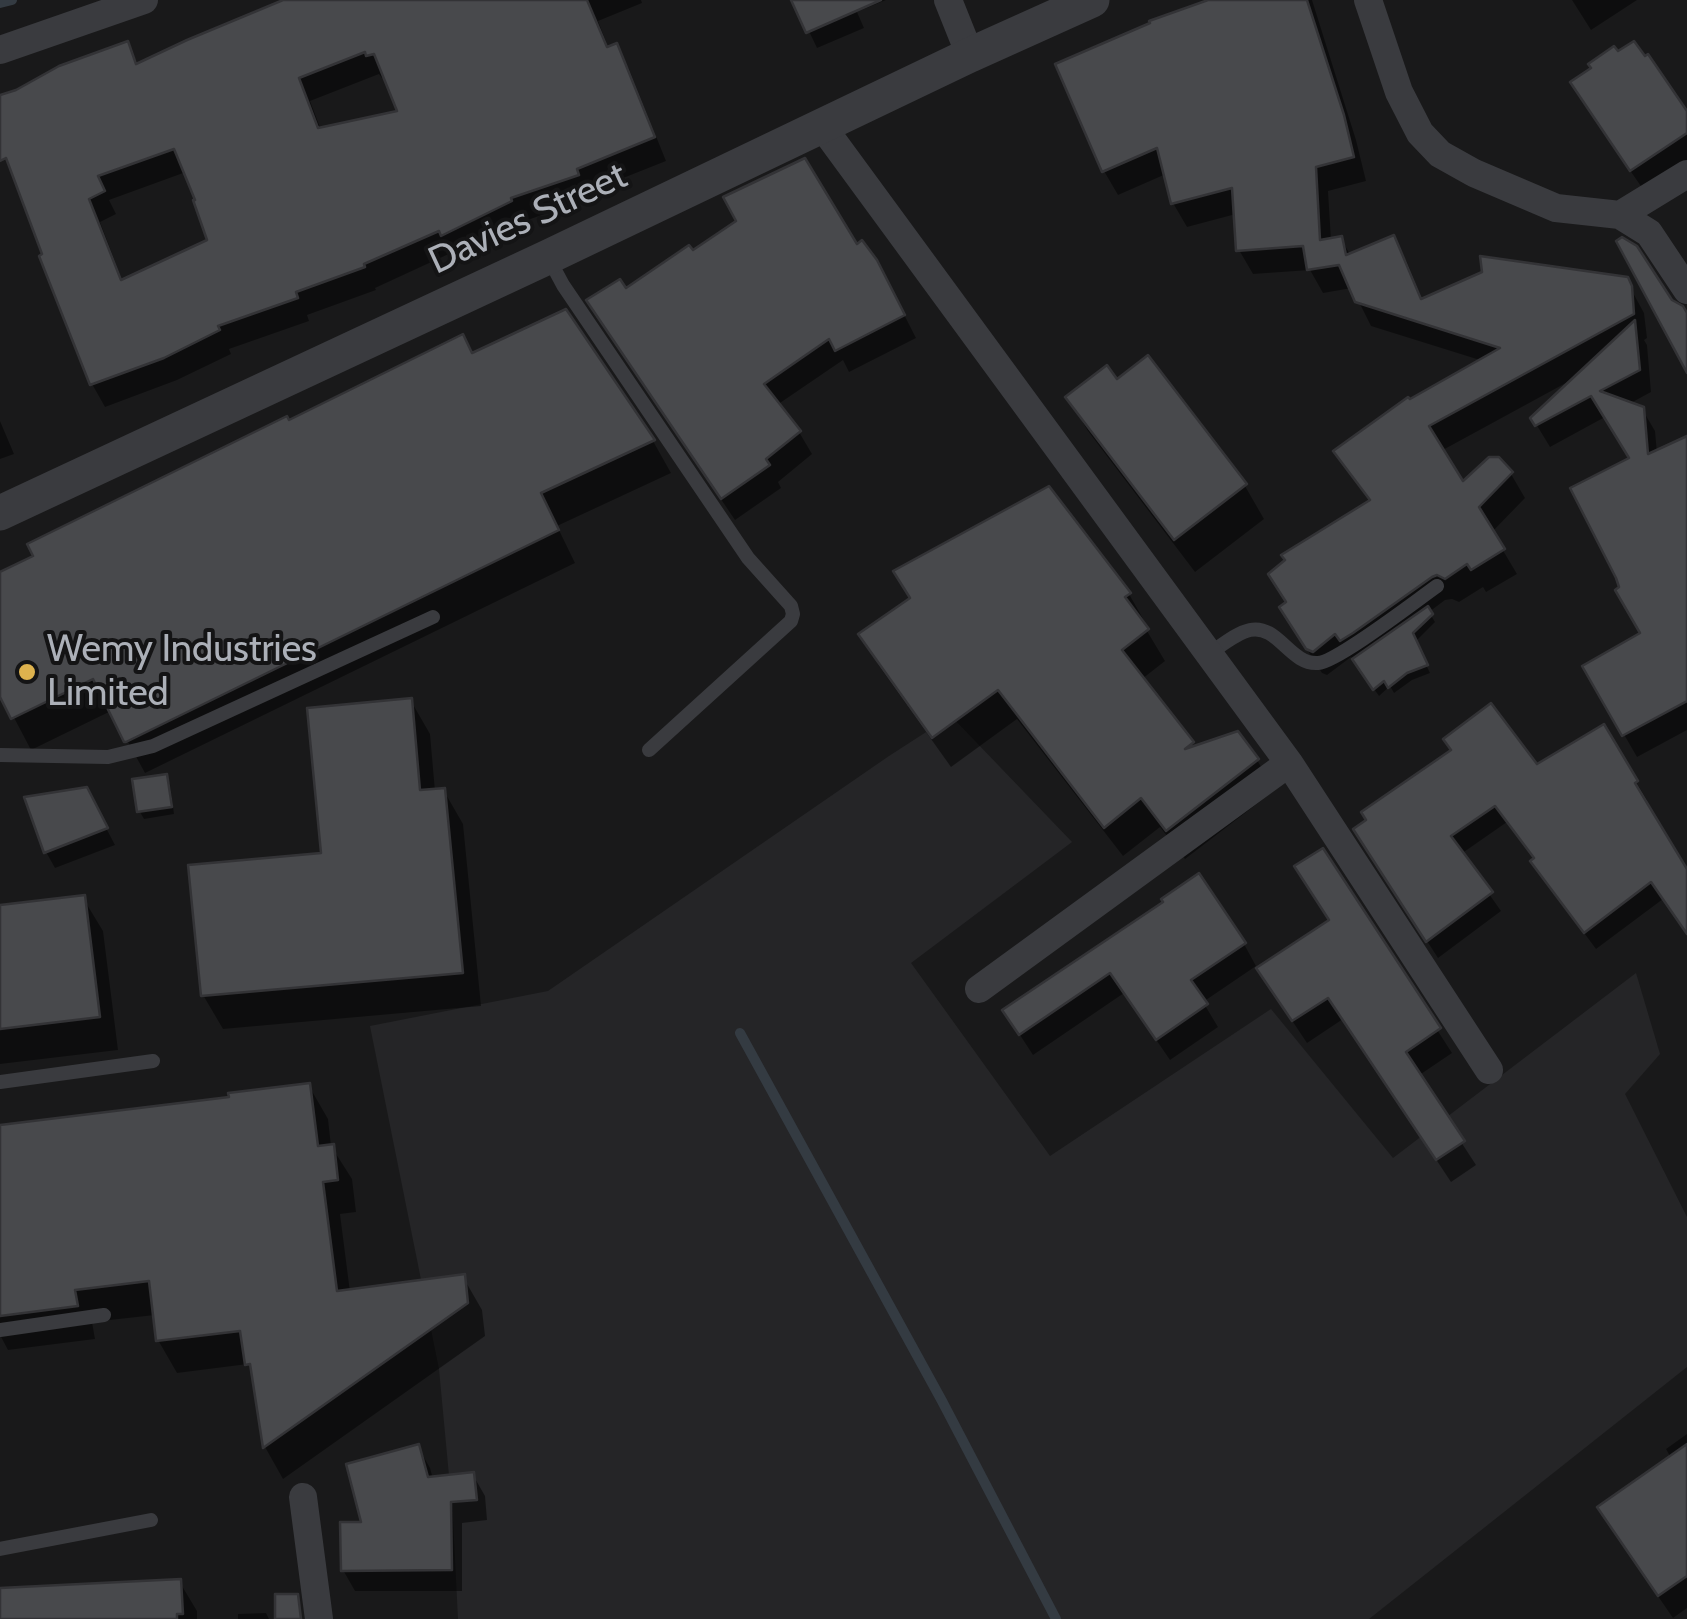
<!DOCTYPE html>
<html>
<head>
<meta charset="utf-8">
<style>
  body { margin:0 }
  canvas { display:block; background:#19191a }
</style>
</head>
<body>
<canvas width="1687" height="1619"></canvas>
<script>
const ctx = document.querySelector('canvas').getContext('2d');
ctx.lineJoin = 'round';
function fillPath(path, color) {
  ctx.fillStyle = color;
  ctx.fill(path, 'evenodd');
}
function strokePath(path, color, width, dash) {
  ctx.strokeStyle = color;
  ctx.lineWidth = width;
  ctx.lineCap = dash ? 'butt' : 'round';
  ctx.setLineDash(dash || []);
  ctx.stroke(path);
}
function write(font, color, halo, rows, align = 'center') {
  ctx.font = font + ' Cabin,sans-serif';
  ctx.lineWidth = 8;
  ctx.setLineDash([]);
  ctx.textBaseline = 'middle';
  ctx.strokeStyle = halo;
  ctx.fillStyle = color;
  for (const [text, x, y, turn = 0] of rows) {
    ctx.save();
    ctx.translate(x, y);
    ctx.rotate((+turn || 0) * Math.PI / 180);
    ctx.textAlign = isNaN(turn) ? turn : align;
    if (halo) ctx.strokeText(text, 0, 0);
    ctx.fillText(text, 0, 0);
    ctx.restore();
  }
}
const built = new Path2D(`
  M951,716L1072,842L911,963L1050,1156L1271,1009L1393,1158L1636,973L1660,1054L1625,1094L1687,1217V1367L1369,1619H458L453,1518L439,1369L370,1026L548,991L889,756Z`);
const shadow = new Path2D(`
  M279,0H641L642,3L598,21L609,49L616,46L629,69L666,161L588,192L590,198L522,222L523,225L456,257L453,252L375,288L376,290L307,315L309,321L229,349L231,354L177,380L105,407L92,384L16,176L0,147V98L127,44L139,66L281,4ZM379,74L382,78L386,77L401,113L321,130L310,101ZM186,172L210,241L123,282L100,222L116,214L109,200Z
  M794,0H886L857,12L864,28L817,48Z
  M1205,0H1312L1356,140L1366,181L1328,191L1331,240L1341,239L1351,256L1393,238L1407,262L1423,301L1626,280L1644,313L1647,338L1644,340L1647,345L1651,392L1629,404L1642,409L1655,431L1657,453L1687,439V730L1637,757L1585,667L1643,634L1622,588L1632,459L1605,417L1550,447L1533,419L1575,378L1441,451L1462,485L1511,474L1525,498L1492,532L1517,574L1486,592L1483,587L1459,602L1452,599L1445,600L1429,612L1435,622L1415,642L1430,673L1412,680L1394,693L1390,686L1379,696L1351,657L1327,675L1322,673L1296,632L1371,503L1337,451L1483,361L1371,326L1352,288L1323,293L1310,270L1253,274L1239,250L1236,214L1187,227L1173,203L1166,174L1118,195L1104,171L1206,3Z
  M1572,0H1637L1591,30Z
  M1587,108L1687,116V167L1647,195Z
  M856,248L889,285L916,338L849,372L843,360L777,405L799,432L812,454L778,482L781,488L735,520L602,323L625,291L692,254Z
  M566,312L653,441L671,473L557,526L575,563L145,773L111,711L31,750L0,691V575L288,423L472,355Z
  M1147,359L1245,486L1264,519L1195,572L1088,431L1068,398L1117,383Z
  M0,421L14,454L0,459Z
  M1129,594L1146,624L1144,626L1165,661L1142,679L1195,748L1257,760L1275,790L1185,859L1160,827L1123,856L1017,719L951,767L879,666L861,635Z
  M411,701L430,734L435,791H444L463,824L481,1006L223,1029L203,995L323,856Z
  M1603,727L1647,800L1644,802L1687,873V933L1663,899L1596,949L1544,879L1533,861L1535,860L1507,822L1461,854L1501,911L1438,958L1366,847L1536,767Z
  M165,776L170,784L174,814L144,819L140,812Z
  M95,807L115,845L55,868L46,852Z
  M1322,851L1452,1053L1418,1076L1476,1165L1451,1182L1343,1019L1307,1043L1273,992L1331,921Z
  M83,898L103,931L118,1050L0,1064V908Z
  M1166,903L1244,944L1256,966L1203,1002L1218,1027L1170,1060L1124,993L1033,1055L1018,1032Z
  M309,1086L328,1119L331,1146L352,1179L356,1212L340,1214L350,1292L463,1277L482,1310L485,1336L283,1479L265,1447L254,1376L248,1364L177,1373L158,1340L155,1315L92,1322L95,1339L8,1350L0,1335V1127L231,1100Z
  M1687,1434V1608L1673,1618L1613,1531L1671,1458L1666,1449Z
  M418,1447L430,1468L433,1479L473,1475L485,1496L487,1520L462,1523V1591H355L343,1570L364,1525Z
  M179,1581L197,1611V1619H0V1590Z
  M266,1613L269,1619H238V1614Z`);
const stream = new Path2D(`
  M0,3L12,0
  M740,1033L942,1401L1056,1619`);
const building = new Path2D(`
  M283,0H587L607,47L617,43L655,137L577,169L579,175L511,198L512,201L441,236L439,231L364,264L365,267L296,292L298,298L218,326L220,330L164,358L90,385L39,256L42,254L6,158L0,161V95L16,90L59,66L128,41L136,64L187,40ZM365,52L366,56L374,54L397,111L318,128L299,78ZM174,149L195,200H193L207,240L121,280L89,199L105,191L98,176Z
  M791,0H881L806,33Z
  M1208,0H1307L1344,115L1354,157L1316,167L1320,240L1342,236L1346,255L1394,235L1421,299L1482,272L1480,256L1628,277L1632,286L1634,314L1429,426L1463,481L1489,457H1499L1513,472L1479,507L1505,549L1471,570L1467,564L1445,579L1437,575L1432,577L1353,633L1340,641L1335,634L1313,652L1306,649L1279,607L1286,602L1268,574L1285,560L1281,555L1370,500L1333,451L1408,397L1410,399L1500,348L1355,302L1339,265L1307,270L1303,246L1236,251L1232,188L1171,204L1157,148L1102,172L1055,64L1150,23L1149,21Z
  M1634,41L1645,56L1648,54L1687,111V133L1630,171L1570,82L1591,68L1588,64L1614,46L1618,51Z
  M805,158L857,244L862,240L877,260L905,315L835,351L829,339L764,384L801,431L766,459L770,465L721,499L586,300L620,279L626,288L689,245L693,250L736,221L723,197Z
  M1622,237L1637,246L1672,300L1683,306L1687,313V373L1616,241Z
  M566,309L655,440L541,493L559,530L126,742H124L93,679L11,719L0,697V572L33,556L27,544L287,416L289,420L463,334L472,353Z
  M1635,320L1640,370L1600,391L1644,407L1648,454L1687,436V701L1622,736L1582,666L1640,633L1615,590L1619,587L1616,578L1570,488L1629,458L1591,396L1535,426L1530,418Z
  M1148,355L1247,484L1174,540L1065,397L1107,365L1117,379Z
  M1049,486L1131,593L1125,597L1149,629L1122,650L1194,742L1185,749L1238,731L1259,759L1166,831L1141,798L1104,828L998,690L932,738L858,634L910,598L893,571Z
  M1428,606L1433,614L1413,633L1428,665L1407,673L1388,688L1384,681L1373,690L1352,659Z
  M412,698L420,790L445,788L463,973L201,996L188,865L321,853L307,708Z
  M1491,703L1537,764L1604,724L1638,781L1635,783L1687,869V934L1651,882L1584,933L1530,861L1534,858L1495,806L1451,836L1493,892L1426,942L1353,829L1366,820L1361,812L1451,750L1443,739Z
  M167,774L172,807L137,812L132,779Z
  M87,787L108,828L44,853L24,797Z
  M1323,848L1441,1028L1406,1052L1465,1141L1436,1160L1328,998L1292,1021L1256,968L1329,920L1294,866Z
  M1199,873L1246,943L1191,980L1208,1004L1156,1040L1110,973L1019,1035L1002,1010L1163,902L1161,899Z
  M85,895L100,1017L0,1029V905Z
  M310,1083L318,1146L334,1144L338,1180L323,1182L337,1291L465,1274L468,1303L263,1448L250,1364L245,1365L240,1331L156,1341L149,1281L75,1290L78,1306L0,1316V1125L229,1097L228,1093Z
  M419,1444L428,1477L474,1472L477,1500L451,1502L452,1570L341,1571L340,1522H361L346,1464Z
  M1687,1444V1576L1658,1596L1597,1507Z
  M181,1579L183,1614H177V1619H0V1588Z
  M275,1594H298L301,1619H275Z`);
const service = new Path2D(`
  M548,257L563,285L748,558L791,606L793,614L791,621L649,750
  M1209,654C1221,646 1236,633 1250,630C1278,624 1290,665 1318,663C1337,662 1417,600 1437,586
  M0,755L108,757L153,746L433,617
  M0,1082L153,1061
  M0,1330L104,1315
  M0,1549L151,1520`);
const minor = new Path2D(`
  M948,0L970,55
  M1368,0L1399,92L1420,133L1440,154L1474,173L1556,208L1620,215L1649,233L1687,290
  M0,50L144,0
  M822,126L1289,763L1489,1070
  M1620,215L1687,174
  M979,989L1289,763
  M303,1497L319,1619`);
const tertiary = new Path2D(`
  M0,513L548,257L970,55L1092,0`);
const markers = [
  [27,672,10,"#ddb24e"]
];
const streetNames = [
  ["Davies Street",528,219,-25]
];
const poiNames = [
  ["Wemy Industries",47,650],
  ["Limited",47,694]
];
fillPath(built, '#252527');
fillPath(shadow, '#0007');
strokePath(stream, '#343b42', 10);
fillPath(building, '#48494c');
strokePath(building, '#333336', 2.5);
strokePath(service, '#3a3b3f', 14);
strokePath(minor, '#3a3b3f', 28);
strokePath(tertiary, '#3a3b3f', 35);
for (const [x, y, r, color] of markers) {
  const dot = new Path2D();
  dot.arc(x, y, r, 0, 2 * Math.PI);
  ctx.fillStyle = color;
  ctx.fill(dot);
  strokePath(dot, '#141415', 4);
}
write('38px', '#acb0b8', '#141415', streetNames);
write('38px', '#acb0b8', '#141415', poiNames, 'left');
</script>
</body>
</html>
